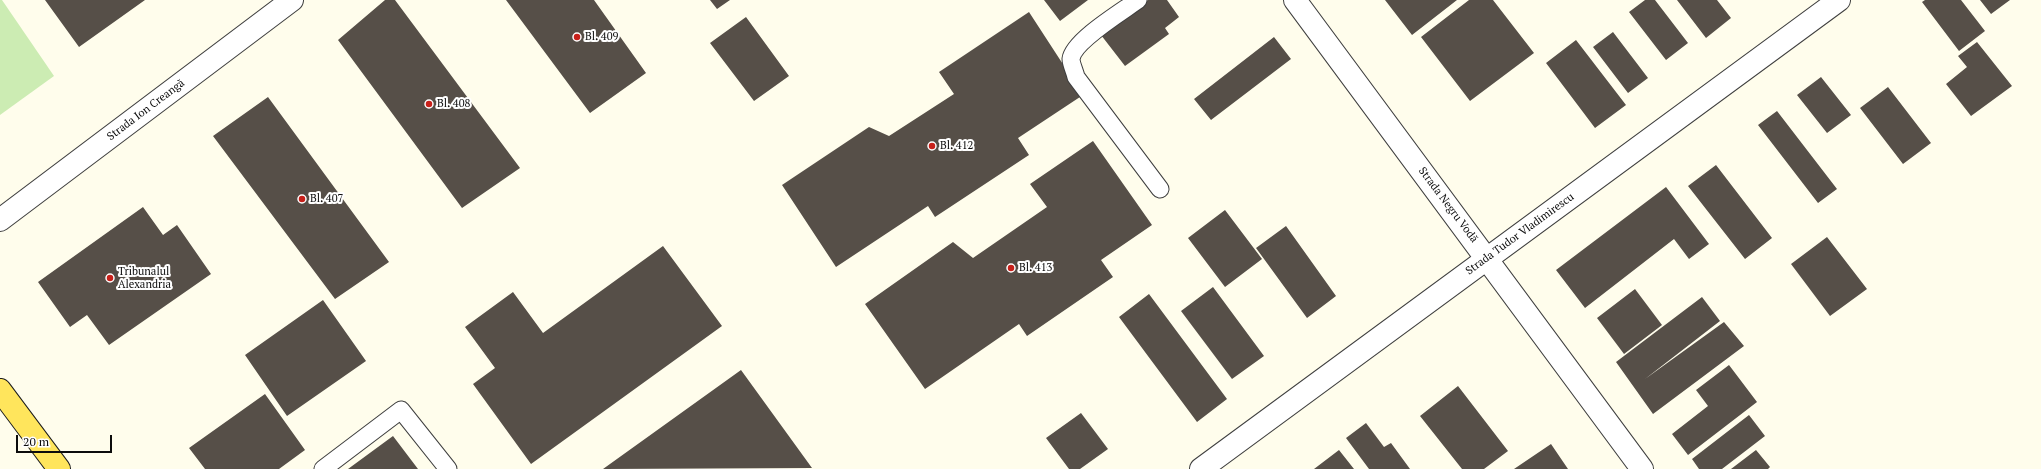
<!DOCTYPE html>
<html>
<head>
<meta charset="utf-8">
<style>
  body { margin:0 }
  #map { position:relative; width:2041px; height:469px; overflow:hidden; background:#fffdec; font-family:"PT Serif",serif }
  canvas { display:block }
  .scale { position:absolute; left:16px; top:435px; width:96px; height:18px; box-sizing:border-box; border:2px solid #0c0c0c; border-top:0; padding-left:5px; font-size:12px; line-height:14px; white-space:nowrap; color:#0c0c0c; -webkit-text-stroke:3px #fff; paint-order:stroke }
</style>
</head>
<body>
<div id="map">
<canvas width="2041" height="469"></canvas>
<div class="scale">20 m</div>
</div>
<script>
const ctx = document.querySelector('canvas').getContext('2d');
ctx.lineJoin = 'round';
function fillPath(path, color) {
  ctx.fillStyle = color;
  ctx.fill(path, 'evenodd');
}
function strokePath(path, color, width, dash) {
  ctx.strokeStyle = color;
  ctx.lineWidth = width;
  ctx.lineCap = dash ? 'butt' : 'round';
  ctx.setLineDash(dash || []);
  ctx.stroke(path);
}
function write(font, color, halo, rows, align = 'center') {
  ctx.font = font + ' "PT Serif",serif';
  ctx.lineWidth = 4;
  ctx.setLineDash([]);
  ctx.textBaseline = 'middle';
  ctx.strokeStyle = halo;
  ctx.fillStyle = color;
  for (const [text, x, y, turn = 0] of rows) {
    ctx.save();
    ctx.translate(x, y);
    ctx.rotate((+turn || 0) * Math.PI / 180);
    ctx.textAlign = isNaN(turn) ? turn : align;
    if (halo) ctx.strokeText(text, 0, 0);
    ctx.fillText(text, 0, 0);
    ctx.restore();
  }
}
const green = new Path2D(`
  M0,0H2L54,76L0,115Z`);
const building = new Path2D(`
  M45,0H145L79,47Z
  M385,0H395L520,168L462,208L338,40Z
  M506,0H594L646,73L590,113Z
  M710,0H730L717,9Z
  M1044,0H1088L1060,21Z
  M1148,0H1167L1179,17L1165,28L1169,34L1125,66L1101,35Z
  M1385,0H1457L1412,35Z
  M1469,0H1493L1534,53L1470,101L1421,37Z
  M1645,0H1655L1688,43L1666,60L1629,12Z
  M1677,0H1717L1731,18L1706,38Z
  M1925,0H1961L1985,31L1959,51L1922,2Z
  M1980,0H2010L1991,14Z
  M1029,12L1083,95L1018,138L1029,155L935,217L928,206L836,267L782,185L869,127L889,136L954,94L939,72Z
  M746,17L789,76L754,101L710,43Z
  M1613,32L1648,78L1628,93L1593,47Z
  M1274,37L1291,59L1211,120L1194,99Z
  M1576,40L1626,105L1595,128L1546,63Z
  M1977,42L2012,86L1971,116L1946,84L1967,67L1958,56Z
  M1821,77L1851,115L1827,133L1797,95Z
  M1888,87L1931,143L1903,164L1860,108Z
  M268,97L389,262L335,299L213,136Z
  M1777,111L1837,189L1818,203L1758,125Z
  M1093,141L1152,225L1101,260L1113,277L1027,336L1019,324L925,389L865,304L953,242L973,258L1047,207L1030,184Z
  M1716,165L1772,238L1745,259L1688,186Z
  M1666,187L1709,244L1689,259L1674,239L1585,308L1556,270Z
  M143,207L163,235L177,225L211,274L109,345L87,315L70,327L38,282Z
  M1225,210L1262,259L1225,287L1188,238Z
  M1286,226L1336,296L1307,318L1256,248Z
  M1827,237L1867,289L1830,316L1791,264Z
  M663,246L722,326L531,464L473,384L495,368L465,327L513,292L543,333Z
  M1213,287L1264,356L1232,379L1181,311Z
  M1635,289L1662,325L1624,354L1597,318Z
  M1149,294L1227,399L1197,422L1119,317Z
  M1702,297L1720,321L1645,379L1724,322L1744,346L1653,414L1616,362Z
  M323,300L366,361L287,416L245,355Z
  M1729,365L1757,402L1688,455L1672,434L1708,406L1696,390Z
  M741,370L812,468L603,469Z
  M1458,386L1508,451L1484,469H1462L1420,416Z
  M265,394L305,450L279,469H205L189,448Z
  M1081,413L1108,449L1080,469H1069L1046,438Z
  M1749,415L1765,436L1722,469H1699L1692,459Z
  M1366,423L1384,447L1391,443L1410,469H1369L1346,438Z
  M393,436L418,469H348Z
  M1551,444L1568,469H1514Z
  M1339,450L1354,469H1314Z
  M1756,450L1770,467L1768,469H1731Z`);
const lane = new Path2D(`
  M1138,0C1123,11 1073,41 1071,59C1071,64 1075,72 1076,77L1160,189
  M323,469L401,410L448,469`);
const street = new Path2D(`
  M1295,0L1642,469
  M0,220L292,0
  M1201,469L1839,0`);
const primary = new Path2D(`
  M0,390L59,469`);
const markers = [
  [577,37,4,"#c7201a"],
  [429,104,4,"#c7201a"],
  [932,146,4,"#c7201a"],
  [302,199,4,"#c7201a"],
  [1011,268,4,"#c7201a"],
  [110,278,4,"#c7201a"]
];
const poiNames = [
  ["Bl. 409",585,37],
  ["Bl. 408",437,104],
  ["Bl. 412",940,146],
  ["Bl. 407",310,199],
  ["Bl. 413",1019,268],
  ["Tribunalul",118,272],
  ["Alexandria",118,285]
];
const streetNames = [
  ["Strada Ion Creangă",146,110,-37],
  ["Strada Negru Vodă",1448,205,53],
  ["Strada Tudor Vladimirescu",1520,234,-36]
];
fillPath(green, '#ccecb3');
fillPath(building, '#564f48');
strokePath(lane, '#3f3f3f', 19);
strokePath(street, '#3f3f3f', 24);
strokePath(primary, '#1d1d1d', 24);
strokePath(lane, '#fff', 17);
strokePath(street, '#fff', 22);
strokePath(primary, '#ffe55c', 22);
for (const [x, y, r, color] of markers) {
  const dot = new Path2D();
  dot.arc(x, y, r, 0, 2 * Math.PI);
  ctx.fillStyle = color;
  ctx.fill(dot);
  strokePath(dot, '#fff', 1.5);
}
write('11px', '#0c0c0c', '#fff', poiNames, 'left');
write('11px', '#0c0c0c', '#fff', streetNames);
</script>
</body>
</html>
